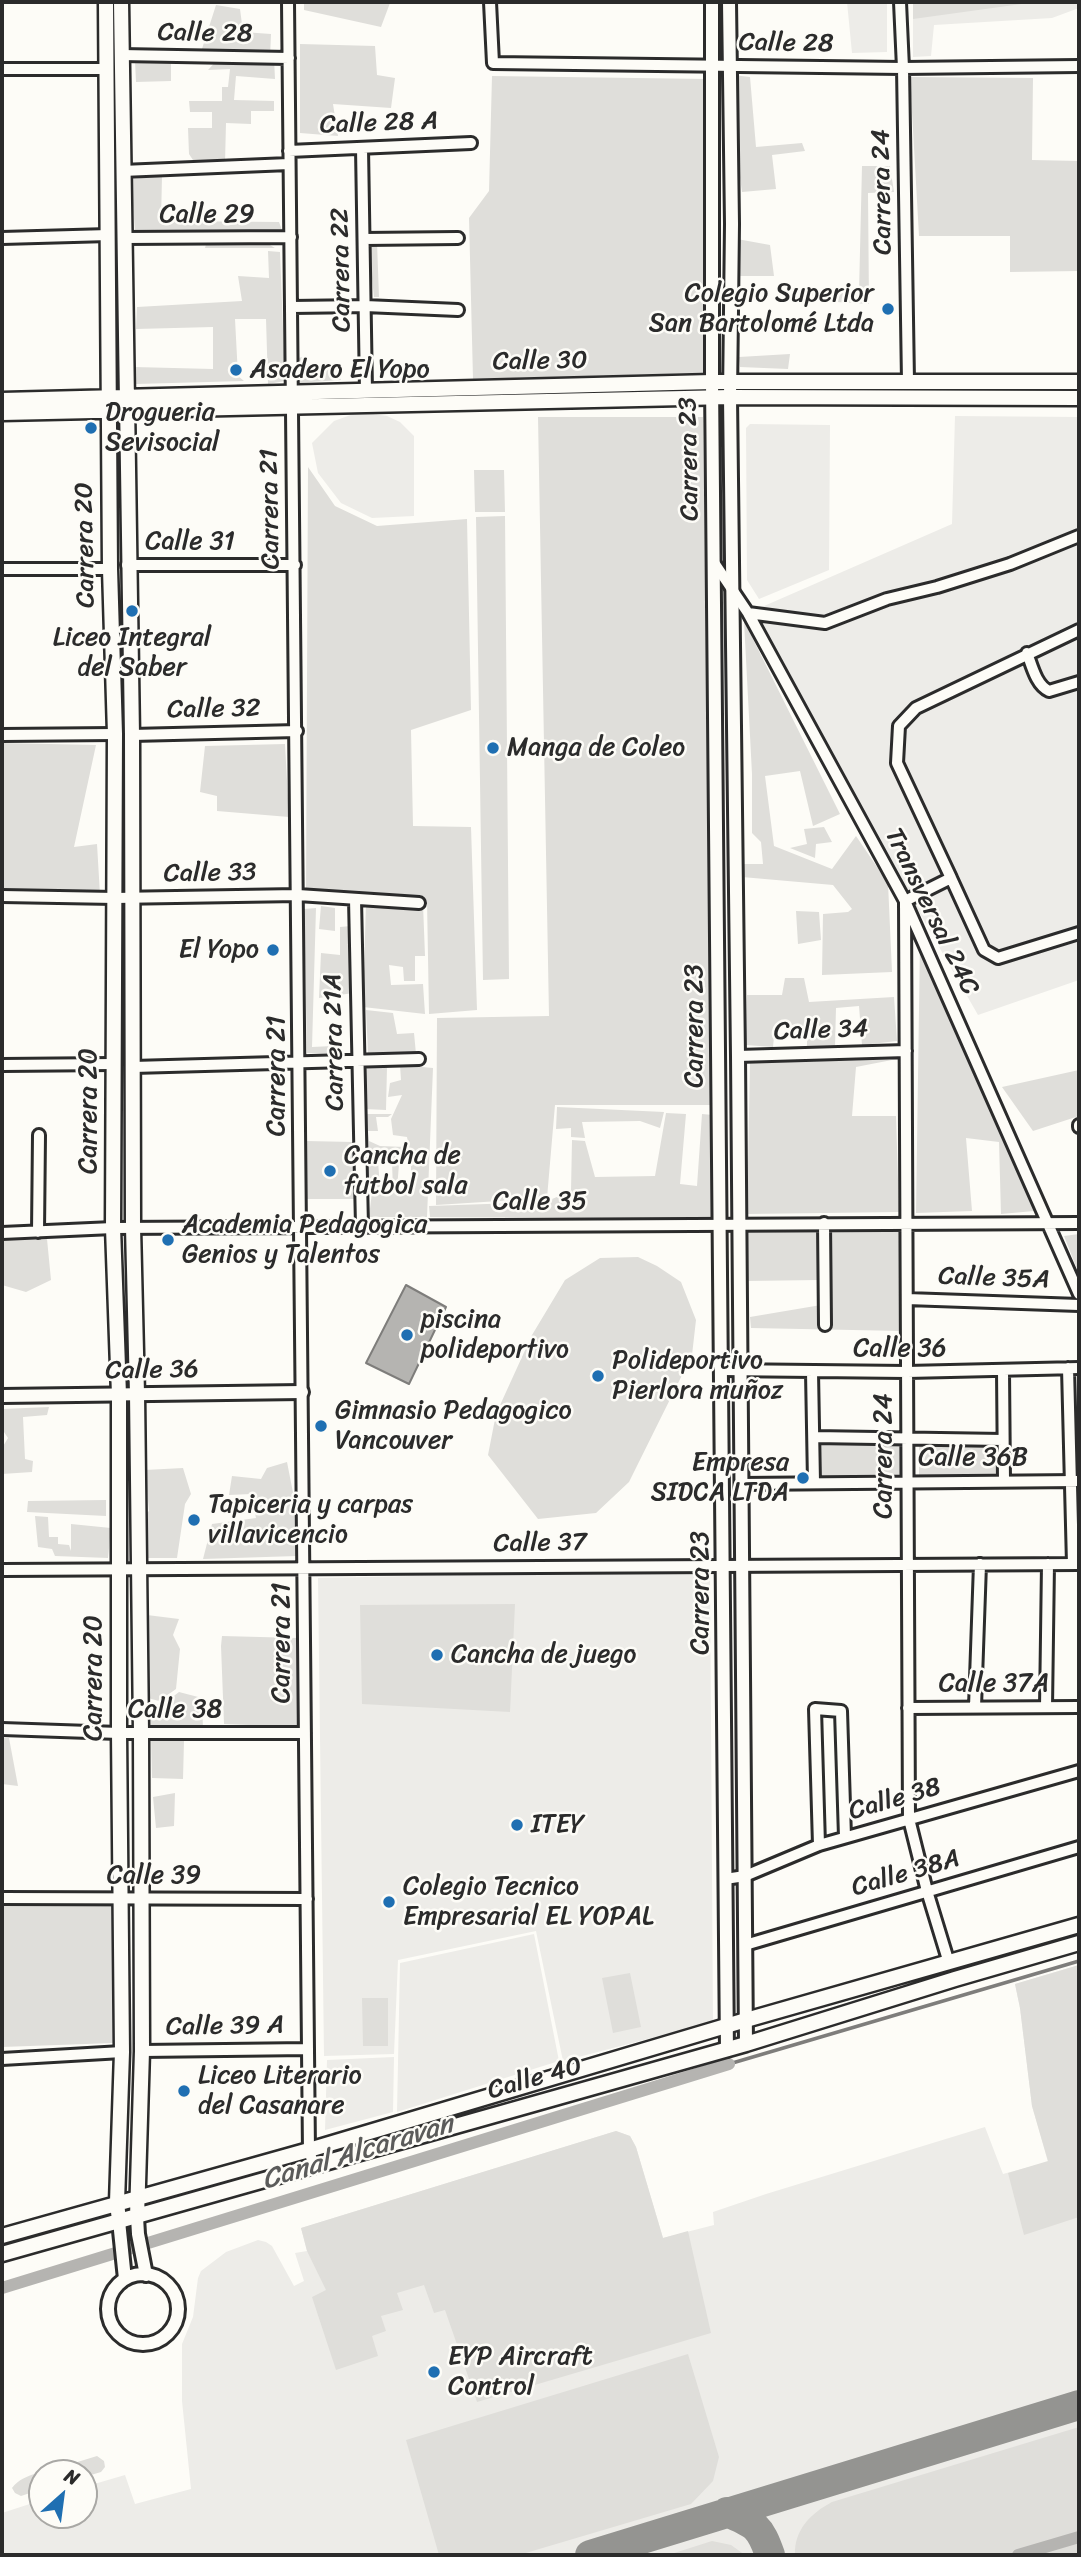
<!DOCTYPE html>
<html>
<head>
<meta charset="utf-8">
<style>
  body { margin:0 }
  #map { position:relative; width:1081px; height:2557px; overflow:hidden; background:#fdfcf7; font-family:Sriracha,sans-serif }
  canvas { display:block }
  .frame { position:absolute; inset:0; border:4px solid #2b2b2b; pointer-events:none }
  .north { position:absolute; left:28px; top:2459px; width:70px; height:70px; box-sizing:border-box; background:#fdfcf7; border:2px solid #a9a8a5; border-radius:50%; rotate:28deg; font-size:19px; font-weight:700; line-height:28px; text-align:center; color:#2b2b2b }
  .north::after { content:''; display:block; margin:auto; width:24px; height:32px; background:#1f6fb2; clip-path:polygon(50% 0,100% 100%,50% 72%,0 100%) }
</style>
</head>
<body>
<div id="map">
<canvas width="1081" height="2557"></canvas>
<div class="frame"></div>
<div class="north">N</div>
</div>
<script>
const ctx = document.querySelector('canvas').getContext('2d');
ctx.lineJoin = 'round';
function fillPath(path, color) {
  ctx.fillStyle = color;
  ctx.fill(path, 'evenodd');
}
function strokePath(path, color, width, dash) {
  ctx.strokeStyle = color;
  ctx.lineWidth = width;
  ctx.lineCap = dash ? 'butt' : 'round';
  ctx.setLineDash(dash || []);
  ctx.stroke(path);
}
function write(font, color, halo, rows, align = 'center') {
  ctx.font = font + ' Sriracha,sans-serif';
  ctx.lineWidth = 5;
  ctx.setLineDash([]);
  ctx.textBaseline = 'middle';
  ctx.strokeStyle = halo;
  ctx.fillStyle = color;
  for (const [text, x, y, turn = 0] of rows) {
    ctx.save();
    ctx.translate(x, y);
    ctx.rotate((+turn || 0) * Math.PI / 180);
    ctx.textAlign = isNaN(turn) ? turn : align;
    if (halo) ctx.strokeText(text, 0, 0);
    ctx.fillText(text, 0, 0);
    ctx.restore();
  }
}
const built = new Path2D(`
  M847,2H887V52L852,53Z
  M913,2H1079V8L1052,18L934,25L931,56L913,57Z
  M359,412L387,416L400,422L414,436V516L372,518L341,503L318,473L312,443L334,421Z
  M955,416L1079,417V980L978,1015L748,613L952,524Z
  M750,424L830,425L829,570L759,599L747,580L746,428Z
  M710,1570L713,2022L563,2061L536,1931L398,1960L394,2054L324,2056L318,1578Z
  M534,1934L559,2061L397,2112L400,1963Z
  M1079,1965V2555H2V2513L42,2500V2515H84V2487L125,2475L135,2504L191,2489L182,2401V2344L193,2317L198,2278L201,2271L226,2252L258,2240L266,2242L272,2246L294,2286L304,2281L295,2253L307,2251L301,2228L616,2131L630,2136L636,2147L663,2238L714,2225L713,2212L766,2194L985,2127L1003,2174L1048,2162L1032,2106L1020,2008L1015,1984Z
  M394,2057L393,2112L325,2130L327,2060Z`);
const green = new Path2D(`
  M304,2H385L390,3L381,27L304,10Z
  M913,2H1036L913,19Z
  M216,5L240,9L243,32L271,34L270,57L201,52Z
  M300,44L375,46L377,75L395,78L391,108L333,104L338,136L300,133Z
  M274,58L275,79L236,76L234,100L274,101V111H251V124L226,123L225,163H195L189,154L188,128H212V112H190L189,101H222V87H228L230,69L208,70L218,59Z
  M171,60V81L136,82L135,61Z
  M733,75L750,77L756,147L802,143L805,151L772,155L776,189L742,192L735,141Z
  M492,76L707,79L704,373L473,379L469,218L489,191Z
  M910,77L1033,78L1032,160L1079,161V271L1010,272V236H919Z
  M862,166H890L894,192L868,193L869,304L805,300L810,290L859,293Z
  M162,176L161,221L279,222L283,233L135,231L131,179Z
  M737,239L770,245L774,276H737Z
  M207,241H263L275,248H205Z
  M368,242H377L379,297H374Z
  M268,251L280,252L285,381L268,384L266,319H235L238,376L244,381L136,384L134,367L213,369V327L136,329L137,307L242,301L238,276L269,278Z
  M790,354L788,369L740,367L739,357Z
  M302,357L303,369L336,368L341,380L296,383L295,359Z
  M538,417H703L712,1105H555L547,1198L436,1205L437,1018L549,1016Z
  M308,467L335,506L377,526L467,519L471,710L411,730L413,826L471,827L477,1010L429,1014L427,900L306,891Z
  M474,470H504L505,512H475Z
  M505,516L509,979L483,980L476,517Z
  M744,621L840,814L813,826L800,771L765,776L774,846L832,869L856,836L888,883L892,972L822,975L823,914L848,912L852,909L833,885L742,877V864H763L761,842L752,833V774Z
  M2,743L96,745L74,847L97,844L100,895L2,888Z
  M285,744L289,817L217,811V796L200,792L205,746Z
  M824,827L832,842L816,844L815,858L790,848L807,844L804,829Z
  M366,902L423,904L425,956H415V981H404L403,967L389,965L391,985L423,984L425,1014L363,1007Z
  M321,906L335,908V931L319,929Z
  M316,908L312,1047L333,1046L338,1054L307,1053L304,909Z
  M796,911L819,912L821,940L798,944Z
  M351,926L353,993L319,998L321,953L340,955V927Z
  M920,941L1034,1211L1001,1214L999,1142L966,1138L972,1211L916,1213Z
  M785,978H804L809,1002L894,997L897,1041L862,1045L859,1006L836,1008L835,1047H807V1027H775L773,1047L746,1045L747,995H782Z
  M366,1010L393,1013L397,1034L414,1033L416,1054L368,1053Z
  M897,1059L856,1067L852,1116H896L899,1212L747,1214L750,1063Z
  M400,1065L433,1068L427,1217H369L372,1192L411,1190V1161L407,1137L393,1135L391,1119L402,1095L388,1097L390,1083L401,1080Z
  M367,1067H387L386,1110L365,1109Z
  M1079,1070V1116L1033,1131L1002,1087Z
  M557,1107L664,1112L660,1128L640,1121L582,1122L585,1138L571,1137V1128L556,1129Z
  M666,1113L686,1114L680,1184L697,1186L702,1114L713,1115L712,1219L430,1217L429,1206L545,1202L571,1191L572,1140L585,1141L595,1177L655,1176Z
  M364,1114H392L388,1117H376L378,1131H368L369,1141L380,1146L405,1147L407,1153H397L399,1164L397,1189H393L392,1163L378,1161L380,1187L366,1191Z
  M306,1141L353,1142L354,1199H306Z
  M902,1229L903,1331L751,1328L750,1317L821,1305L818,1280L747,1281L746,1230Z
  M1079,1234V1274L1064,1236Z
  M47,1239L51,1280L26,1292L2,1285V1240Z
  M638,1257L657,1266L681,1282L696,1320L692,1355L629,1482L596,1513L538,1519L488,1455L496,1414L532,1335L565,1280L600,1258Z
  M49,1407L47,1415L23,1417L25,1459L33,1461L32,1472L2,1474V1448L8,1438L2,1429V1409Z
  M902,1443L903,1478L822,1480L821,1445Z
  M919,1444L1002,1445V1478H919Z
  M287,1462L296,1508L297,1556L203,1559L212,1524L256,1518L251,1494L229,1495L232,1476L261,1479L267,1468Z
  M183,1468L191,1494L185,1504L177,1558H139L138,1521L149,1511L145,1470Z
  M106,1500V1516L27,1512L28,1501Z
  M35,1516L48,1517L49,1537H58V1544L69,1545L71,1551V1524L111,1528L108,1558L55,1556L52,1549L38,1547Z
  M515,1604L510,1712L362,1704L360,1605Z
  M139,1614L179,1619L173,1635L180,1649L176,1689L159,1701L144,1697Z
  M222,1636L298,1638L297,1727L224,1724L221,1646Z
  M179,1692L202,1698L203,1730L145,1727V1702L162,1705Z
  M2,1738H9L18,1786L2,1784Z
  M151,1738L184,1741L183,1779L152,1778Z
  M175,1793L174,1826L156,1828L153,1797Z
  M114,1904L113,2043L2,2047V1905Z
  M1079,1965V2217L1024,2235L1008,2173L1048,2161L1032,2106L1020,2008L1015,1984Z
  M630,1973L641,2027L613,2033L602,1978Z
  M362,1998H388V2046H363Z
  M616,2131L630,2136L636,2147L663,2238L688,2231L711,2333L477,2402L445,2310L434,2313L424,2285L397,2293L403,2310L381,2316L386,2331L372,2336L378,2356L336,2370L312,2297L326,2290L307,2251L301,2228Z
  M688,2354L719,2457L713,2481L691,2504L519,2555H439L406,2440Z
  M1079,2427V2555H795C794,2530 811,2513 832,2502Z
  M97,2456L104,2461L105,2467L101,2472L84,2477V2473H42V2489L21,2496L15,2493L12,2488C25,2471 48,2474 64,2463L71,2464Z
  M712,2541L731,2545L745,2555H668Z`);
const water = new Path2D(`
  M406,1285L446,1307L409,1384L366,1363Z`);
const stream = new Path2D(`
  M729,2064L1079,1961`);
const canal = new Path2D(`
  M2,2288L729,2064
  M1018,2555L1079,2537`);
const taxiway = new Path2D(`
  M727,2512C755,2524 760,2526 770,2555
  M590,2555L1079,2405`);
const minor = new Path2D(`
  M288,2L309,2150L314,2167
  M490,2L493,63L903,68L1079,66
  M900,2L903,68L908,381
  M121,55L289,58
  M2,69H107
  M362,148L366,391
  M289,151L471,143
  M122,171L289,164
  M2,238L109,235
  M124,238L291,237
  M364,239L458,238
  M292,307L365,306L458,310
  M715,564L748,613L905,901L1079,1294
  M127,565H295
  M2,569H110
  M748,613L825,623L887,599L937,587L1010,564L1079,536
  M1027,653C1032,666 1036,685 1049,691L1079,682
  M2,735L115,734
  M132,735L297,731
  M951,878L984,950L998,958L1079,933
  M2,896L115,898L298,895L419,903
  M355,899L362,1226
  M738,1056L906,1051
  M2,1065L113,1064
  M133,1067L419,1059
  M1079,1125V1127
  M824,1223L825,1325
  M38,1232L39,1135
  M2,1233L113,1228L1079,1223
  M907,1299L1079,1305
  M1068,1368L1073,1564
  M721,1370L907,1372L1079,1368
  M1003,1371L1004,1481
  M812,1372L814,1482
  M814,1437L1003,1440
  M741,1484L1079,1481
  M2,1570L1079,1564
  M975,1707L980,1564
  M1046,1707L1048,1564
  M908,1708L1079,1707
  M2,1729L119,1733H305
  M819,1845L815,1709L841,1711L845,1837
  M725,1879L745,1876L819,1845L1079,1771
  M2,1898L307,1899
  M745,1945L1079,1847
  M949,1963L927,1891L909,1819L905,901L951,878L897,763L899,726L916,708L1079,630
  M142,2051L308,2049
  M2,2059L122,2052`);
const tertiary = new Path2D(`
  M712,2V382L727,2050
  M729,2L732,224L730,397L738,1056L746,2044
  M2,1396L302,1392
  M137,2217L138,2234L146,2275
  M119,2221L125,2279
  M108 2309a35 35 0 1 1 70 0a35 35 0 1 1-70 0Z`);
const secondary = new Path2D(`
  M106,2L110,569L115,734L113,1228L119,1395V1733L122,2052L117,2202L119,2221
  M121,2L132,735L133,1227L137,1394L141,1732L142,2051L137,2217
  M2,400L712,382H1079
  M2,413L730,397L1079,398
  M2,2236L309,2150L746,2020L1079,1925
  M2,2254L746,2044L955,1979L1079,1943`);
const markers = [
  [888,309,7,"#1f6fb2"],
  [236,370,7,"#1f6fb2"],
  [91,428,7,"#1f6fb2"],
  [132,611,7,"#1f6fb2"],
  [493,748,7,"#1f6fb2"],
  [273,950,7,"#1f6fb2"],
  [330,1171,7,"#1f6fb2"],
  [168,1240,7,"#1f6fb2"],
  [407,1335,7,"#1f6fb2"],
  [598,1376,7,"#1f6fb2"],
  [321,1426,7,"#1f6fb2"],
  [803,1478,7,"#1f6fb2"],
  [194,1520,7,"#1f6fb2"],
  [437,1655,7,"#1f6fb2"],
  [517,1825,7,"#1f6fb2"],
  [389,1902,7,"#1f6fb2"],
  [184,2091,7,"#1f6fb2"],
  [434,2372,7,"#1f6fb2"]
];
const streetNames = [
  ["Calle 28",205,34,1],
  ["Calle 28",786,44,1],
  ["Calle 28 A",379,124,-2],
  ["Carrera 24",883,192,-91],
  ["Calle 29",207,215],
  ["Carrera 22",342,270,-91],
  ["Calle 30",540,362,-1],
  ["Carrera 23",690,459,-91],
  ["Carrera 21",271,509,-91],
  ["Calle 31",190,542],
  ["Carrera 20",86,545,-91],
  ["Calle 32",214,710,-1],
  ["Calle 33",210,874,-1],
  ["Transversal 24C",931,912,64],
  ["Carrera 23",695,1026,-90],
  ["Calle 34",821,1031,-2],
  ["Carrera 21A",335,1042,-91],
  ["Carrera 21",277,1076,-90],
  ["Carrera 20",89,1111,-90],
  ["Calle 35",540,1202],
  ["Calle 35A",994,1279,2],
  ["Calle 36",900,1349],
  ["Calle 36",152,1371,-1],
  ["Carrera 24",884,1456,-90],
  ["Calle 36B",973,1458],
  ["Calle 37",540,1544,-1],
  ["Carrera 23",701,1593,-90],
  ["Carrera 21",282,1643,-90],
  ["Carrera 20",94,1678,-90],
  ["Calle 37A",994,1684],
  ["Calle 38",175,1710],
  ["Calle 38",895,1800,-16],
  ["Calle 38A",906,1874,-16],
  ["Calle 39",154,1876],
  ["Calle 39 A",225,2027,-1],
  ["Calle 40",535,2079,-16]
];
const poiNames = [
  ["Colegio Superior",874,294,"right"],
  ["San Bartolomé Ltda",874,324,"right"],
  ["Asadero El Yopo",250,370],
  ["Drogueria",105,413],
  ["Sevisocial",105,443],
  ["Liceo Integral",132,638,"center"],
  ["del Saber",132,668,"center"],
  ["Manga de Coleo",507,748],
  ["El Yopo",259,950,"right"],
  ["Cancha de",344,1156],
  ["futbol sala",344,1186],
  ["Academia Pedagogica",182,1225],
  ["Genios y Talentos",182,1255],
  ["piscina",421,1320],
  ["polideportivo",421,1350],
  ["Polideportivo",612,1361],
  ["Pierlora muñoz",612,1391],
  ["Gimnasio Pedagogico",335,1411],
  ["Vancouver",335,1441],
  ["Empresa",789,1463,"right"],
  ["SIDCA LTDA",789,1493,"right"],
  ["Tapiceria y carpas",208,1505],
  ["villavicencio",208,1535],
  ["Cancha de juego",451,1655],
  ["ITEY",531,1825],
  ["Colegio Tecnico",403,1887],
  ["Empresarial EL YOPAL",403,1917],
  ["Liceo Literario",198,2076],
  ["del Casanare",198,2106],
  ["EYP Aircraft",448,2357],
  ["Control",448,2387]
];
const waterNames = [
  ["Canal Alcaravan",358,2153,-17]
];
fillPath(built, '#edece8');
fillPath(green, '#dfdeda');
fillPath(water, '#b5b4b1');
strokePath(water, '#7e7d7b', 2);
strokePath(stream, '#7e7d7b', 3.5);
strokePath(canal, '#b5b4b1', 12);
strokePath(taxiway, '#949491', 30);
strokePath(minor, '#2b2b2b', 16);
strokePath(tertiary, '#2b2b2b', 18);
strokePath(secondary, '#2b2b2b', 19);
strokePath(minor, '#fdfcf7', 10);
strokePath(tertiary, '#fdfcf7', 12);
strokePath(secondary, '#fdfcf7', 14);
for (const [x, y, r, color] of markers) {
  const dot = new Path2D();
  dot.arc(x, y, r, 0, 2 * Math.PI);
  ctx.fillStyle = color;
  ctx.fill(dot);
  strokePath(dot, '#fdfcf7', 2.5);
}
write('26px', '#2b2b2b', '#fdfcf7', streetNames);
write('26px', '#2b2b2b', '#fdfcf7', poiNames, 'left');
write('italic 28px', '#5b5b5a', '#fdfcf7', waterNames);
</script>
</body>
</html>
